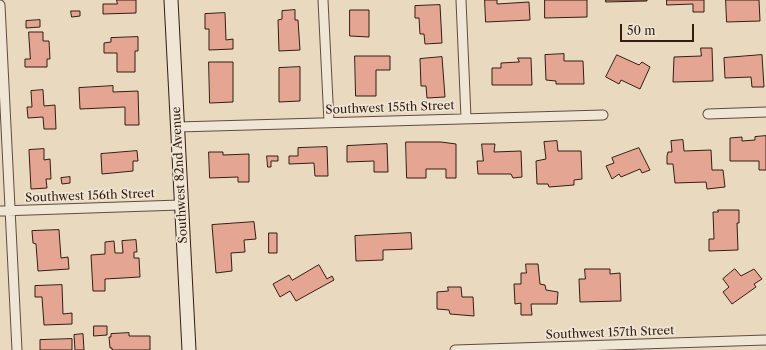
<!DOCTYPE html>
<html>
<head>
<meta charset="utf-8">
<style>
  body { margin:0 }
  #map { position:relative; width:766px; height:350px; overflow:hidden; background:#e8d9bf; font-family:"Libre Caslon Text",serif }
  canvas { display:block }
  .scale { position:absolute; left:620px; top:24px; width:74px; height:18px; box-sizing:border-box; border:2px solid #341d13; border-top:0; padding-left:5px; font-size:12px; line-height:14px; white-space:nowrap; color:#341d13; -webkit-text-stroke:3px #f0e6d5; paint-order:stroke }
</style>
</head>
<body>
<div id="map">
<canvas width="766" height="350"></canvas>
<div class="scale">50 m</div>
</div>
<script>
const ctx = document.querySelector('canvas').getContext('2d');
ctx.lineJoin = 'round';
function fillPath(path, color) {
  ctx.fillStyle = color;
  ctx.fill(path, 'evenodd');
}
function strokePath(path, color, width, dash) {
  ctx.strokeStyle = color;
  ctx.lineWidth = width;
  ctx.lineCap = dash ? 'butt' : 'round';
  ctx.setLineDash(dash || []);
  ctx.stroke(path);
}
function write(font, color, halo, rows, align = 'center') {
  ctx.font = font + ' "Libre Caslon Text",serif';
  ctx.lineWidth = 3.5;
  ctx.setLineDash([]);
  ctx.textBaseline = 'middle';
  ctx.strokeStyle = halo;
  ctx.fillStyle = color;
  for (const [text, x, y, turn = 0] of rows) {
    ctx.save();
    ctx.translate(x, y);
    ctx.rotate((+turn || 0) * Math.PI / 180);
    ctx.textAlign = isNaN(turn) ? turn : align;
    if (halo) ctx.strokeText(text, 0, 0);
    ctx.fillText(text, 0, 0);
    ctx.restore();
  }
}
const building = new Path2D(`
  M117,0H136V13L103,14V4H117Z
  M485,0H497V4L529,2L530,20L486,22Z
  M545,0H587V17L545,18Z
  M606,0H647V1L606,2Z
  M667,0H704V12H693V4L667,5Z
  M726,0H759L760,21L727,22Z
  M440,5L442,43L425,44L424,34H420L419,18H415V6Z
  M295,10V20H298L300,50L279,51L278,20L282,19V11Z
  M350,10H369V37L350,36Z
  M71,11H80V16L72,17Z
  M225,13L226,40L233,39V49L209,50V29H205V14Z
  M40,20V27L26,28V21Z
  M29,32H43V41H49L50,59H47V67H25V59H30Z
  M138,37V51H135V72H117V53H104V43L111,42V38Z
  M701,48H712L713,81L673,82L674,57L701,56Z
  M564,54V61H583L584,84H556V81L546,80L545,55Z
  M617,55L639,65L642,62L650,67L640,89L621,80L619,84L606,77Z
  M762,55L764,87H752L751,77L725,78L724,58Z
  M355,56H390V70H376V96H356Z
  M442,57L445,97L427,98L426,86H421L420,59Z
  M518,58H531L532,85H492V68H501V63L519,62Z
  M209,62H233V102L210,103Z
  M300,67V101L279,102V68Z
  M113,86V92L138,91L139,125H125V107L80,109L79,88Z
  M43,90L44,106L55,105L56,129H44L43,117L28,118L27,107H32L31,91Z
  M766,136V170H759V161H730V138L742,137V141L755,140V137Z
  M683,140L684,151L711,150L712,170H723L725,187L707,189L706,182L675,183L673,164H667V156L668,152H672L671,141Z
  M557,141L558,151H581L582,179L574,180V185L549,187L548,184H537L536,161L546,159L544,142Z
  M406,142H441L456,144V178H446V169H426V178H407Z
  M387,144L388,172H374V161L347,162V146Z
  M482,144H495L494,152L521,151L522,177L513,178L511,174H478L477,161H483Z
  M327,147L328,176H315L314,163L289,164V156H298V148Z
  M639,148L650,170L642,173L640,169L621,177L619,174L612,179L606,166L614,163L612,158Z
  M44,149V160L50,159L51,179H46L47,188L31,189L29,150Z
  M137,151L138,161H133V171L102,174L101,154Z
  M209,152H223V155L249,154V182H238V177L210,178Z
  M267,156H278V161H271V167H268Z
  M70,177V183L62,184L61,178Z
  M718,210H739V223H737L738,250L709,251V239H714L713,212H718Z
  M254,222L256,239L244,240L245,252L231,253L232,271L216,273L212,225Z
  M59,230L61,258L68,257L69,269L38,271L36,244L33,243L32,231Z
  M269,233H277V253H269Z
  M411,233L412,249L383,250V260L356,261L355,236Z
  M136,240L137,252H134V258H139L140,277L105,279V291H93L91,255L105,254V242L114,241L115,253H123L122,241Z
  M526,264H538L540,284L545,285L546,290L558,292L557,304H531L532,315H521V303L515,304L514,284H521V273H526Z
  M319,265L327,279L332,276L334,280L296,301L290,291L280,297L273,284L289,275L292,280Z
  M585,269H610V274L620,273L621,301L580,302L579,279H585Z
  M735,269L741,276L754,269L762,279L754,284L756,287L732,304L723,292L729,287L723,279Z
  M62,285L63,314L72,313V324L44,325L42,297H35V286Z
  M448,287H461L462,297H473L474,316L450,314L449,310L437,309V292L448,291Z
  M94,326H107V335L94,336Z
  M129,333V336H150V350H112V348H110L109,337H111V334Z
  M83,334L84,350H75L74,335Z
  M72,339V350H40V340Z`);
const street = new Path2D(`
  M323,0L329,122
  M461,0L466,118
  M0,5L17,350
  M708,114L766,112
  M178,127L603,115
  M0,211L180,205
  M455,350L766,340`);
const secondary = new Path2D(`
  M171,0L189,350`);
const streetNames = [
  ["Southwest 155th Street",390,108,-2],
  ["Southwest 82nd Avenue",180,175,-93],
  ["Southwest 156th Street",90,196,-2],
  ["Southwest 157th Street",610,333,-2]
];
fillPath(building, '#e4a692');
strokePath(building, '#341d13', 1);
strokePath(street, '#614c3e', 11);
strokePath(secondary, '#341d13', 15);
strokePath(street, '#f0e6d5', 9);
strokePath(secondary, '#f0e6d5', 13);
write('12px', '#341d13', '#f0e6d5', streetNames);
</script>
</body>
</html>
